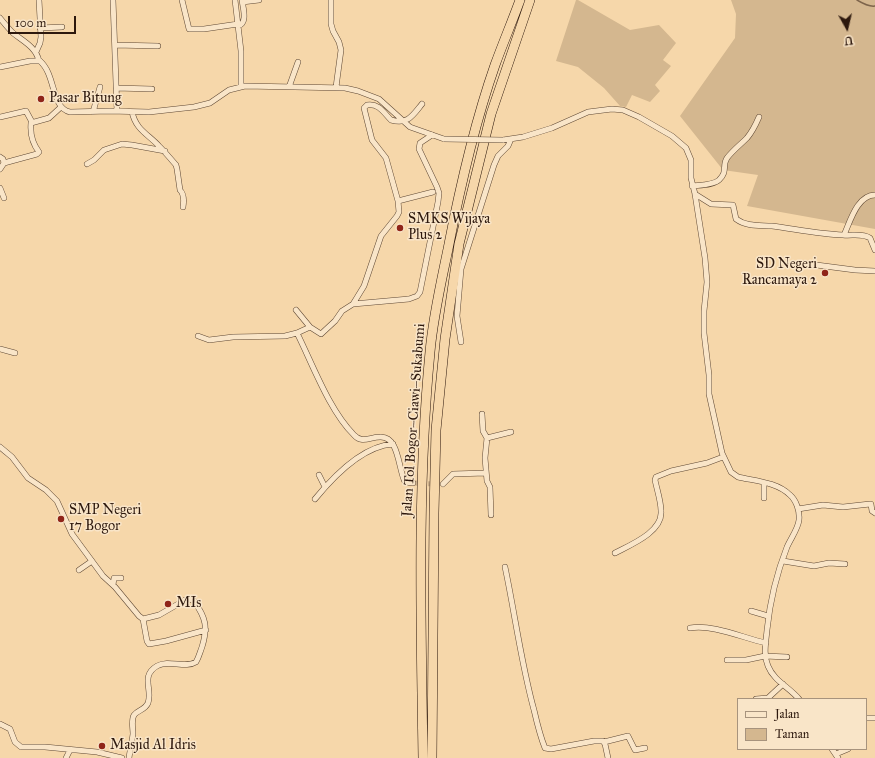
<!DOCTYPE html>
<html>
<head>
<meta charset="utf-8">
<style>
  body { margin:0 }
  #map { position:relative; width:875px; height:758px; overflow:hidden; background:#f6d7aa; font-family:"IM FELL Great Primer",serif }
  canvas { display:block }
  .legend { position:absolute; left:737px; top:698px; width:130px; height:52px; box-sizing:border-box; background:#f9e5c8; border:1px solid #a7937d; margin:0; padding:5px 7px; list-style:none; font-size:12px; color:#2d180d }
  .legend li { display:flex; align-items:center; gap:8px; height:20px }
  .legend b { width:20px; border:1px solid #a7937d }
  .north { position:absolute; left:827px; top:8px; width:40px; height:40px; -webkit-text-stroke:3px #f9e5c8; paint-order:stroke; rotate:172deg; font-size:11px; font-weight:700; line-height:16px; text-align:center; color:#2d180d }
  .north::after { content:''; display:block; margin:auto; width:14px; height:18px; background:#2d180d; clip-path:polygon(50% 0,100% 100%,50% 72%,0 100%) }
  .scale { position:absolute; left:8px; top:16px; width:68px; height:18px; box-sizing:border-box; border:2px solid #2d180d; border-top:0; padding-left:5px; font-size:12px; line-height:14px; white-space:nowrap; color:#2d180d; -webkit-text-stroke:3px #f9e5c8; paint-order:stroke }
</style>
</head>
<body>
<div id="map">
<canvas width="875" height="758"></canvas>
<ul class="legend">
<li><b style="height:5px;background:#f9e5c8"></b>Jalan</li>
<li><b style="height:11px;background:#d4b78f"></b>Taman</li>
</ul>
<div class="north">U</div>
<div class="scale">100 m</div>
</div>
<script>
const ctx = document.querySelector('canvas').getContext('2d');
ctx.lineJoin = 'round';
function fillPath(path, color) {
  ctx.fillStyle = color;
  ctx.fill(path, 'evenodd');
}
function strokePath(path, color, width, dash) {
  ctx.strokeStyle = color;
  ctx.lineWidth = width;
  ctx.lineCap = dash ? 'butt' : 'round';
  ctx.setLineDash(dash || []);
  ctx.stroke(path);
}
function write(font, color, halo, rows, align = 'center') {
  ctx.font = font + ' "IM FELL Great Primer",serif';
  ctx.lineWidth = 3;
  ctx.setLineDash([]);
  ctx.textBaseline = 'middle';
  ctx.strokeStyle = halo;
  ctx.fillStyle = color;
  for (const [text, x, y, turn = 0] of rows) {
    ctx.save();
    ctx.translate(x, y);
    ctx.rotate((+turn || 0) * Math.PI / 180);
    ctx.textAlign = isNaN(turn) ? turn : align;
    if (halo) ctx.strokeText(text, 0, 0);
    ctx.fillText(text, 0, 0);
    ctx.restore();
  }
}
const green = new Path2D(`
  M576,0H578L630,30L659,25L676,43L663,60L671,66L655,85L660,91L650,102L632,95L626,107L620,106L604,88L578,67L556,61Z
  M731,0H875V229L747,206L758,175L723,170L680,116L735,38L736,14Z`);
const stream = new Path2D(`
  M857,0C862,3 869,7 875,6`);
const streetTunnel = new Path2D(`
  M413,483L436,484`);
const street = new Path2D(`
  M113,0L117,111
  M182,0L189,29H204L238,24
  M235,0L241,51V87
  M331,0V24L333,31L339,42L341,50L336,87
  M242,2L259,0
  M0,18C4,23 8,28 13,33C23,41 36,47 39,61
  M238,26C248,23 243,8 242,0
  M40,28L62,27
  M115,45L158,46
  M36,52L40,43L41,37L39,0
  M0,67L30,61H40C56,75 51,108 70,112L110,111L149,112L194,107L210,103L229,90L245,86L345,88L358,91L379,99L410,127L444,139
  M289,87L298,62
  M116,88L152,89
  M93,112L100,87
  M132,112C136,130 148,134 159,146C165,152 170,158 176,165L177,169L180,190C184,194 184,201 183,207
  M0,117L26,111L32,122
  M503,140L523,137L552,128L588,112L612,109L623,110L639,117L672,136L686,148L691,160V178L695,194L705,258L707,282L704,311V333L709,375V394L722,453L731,472L738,477C755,481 777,482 790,495C796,500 800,511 799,520C798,529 791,538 787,547C776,575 770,600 767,630C766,642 763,654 768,666C774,681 789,687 799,699
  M0,157L3,159L4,163L37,154L39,152C32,143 30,134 31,123L49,118L61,107
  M87,164L94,160L104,150L122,144L132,145L165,151
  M0,169L4,163
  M692,186C700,185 714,185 719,180C728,172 722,165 727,158C733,150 740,145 747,138C752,132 756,124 759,117
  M0,188L4,198
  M695,194L711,204L733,205L736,219C747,227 759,225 772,226C795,229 819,234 843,235C852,236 862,233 870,238L875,250
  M398,201L433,192
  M844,235C850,222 857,195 875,195
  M801,263L855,270L875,271
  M353,304L364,286L381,236L397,216L399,212L398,201L386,158L372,140L364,108L367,105C379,103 384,113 391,120C408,125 413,115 422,104
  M296,310L310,327
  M297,333C313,365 329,410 354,435C362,444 370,437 380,437C399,436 398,468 405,482L413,483
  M198,336L209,340L233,337L285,336L297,333L310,327L321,334L335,321L342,311L353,304L409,299L417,296L420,292L438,202L439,193L437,187L419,149L420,143L432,135
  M461,342L457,316L461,269L494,165L498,156L508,146L511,139
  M0,349L15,353
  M482,414L483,431L487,438L485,458L487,481L490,487L491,515
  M487,438L511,432
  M0,447L12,457L28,478L46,490L57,501L72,534L103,576L115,587L139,616L143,619L159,615L185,600L190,599L194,601C206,618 208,627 202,647C200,652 199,657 196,662C185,669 169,659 157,666C140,676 153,690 148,703C145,710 138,710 134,715C131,720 133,728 133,734C132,742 130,750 129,758
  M319,475L325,487
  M443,484L453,474L486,473
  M764,498V483
  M315,499C333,477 363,446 393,444
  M798,509L823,505L843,507L870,504H871L872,511L875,513
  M615,553C630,545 663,532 661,511C661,501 657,490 655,480L656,477L671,471L707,463L723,457
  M783,561L814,566L829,563L845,564
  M505,567C515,614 521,663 534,710C537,723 540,736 545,748L551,749L594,741H603L605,744L608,758
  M79,570L92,561
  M113,585L114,578H121
  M751,611L768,616
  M143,619L147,641L149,644L166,641L206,630
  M690,628C713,624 743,638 766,643
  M727,660H746L765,656L787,657
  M756,699L768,698L783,684
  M866,718H875
  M0,724L10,729L15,742L21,747H45L97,752L122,758
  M604,742L628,736L635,750L645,748
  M832,749L838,758
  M836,754L848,749
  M66,758L70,750`);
const highway = new Path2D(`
  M423,758C421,622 417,487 430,352C433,317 441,283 448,249C460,187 474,125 495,65C503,43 512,22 520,0
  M432,758L434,513L436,430L445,339L459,244L491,114L530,0`);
const streetBridge = new Path2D(`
  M444,139L503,140`);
const markers = [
  [41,99,4,"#8f2418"],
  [400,228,4,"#8f2418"],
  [825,273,4,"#8f2418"],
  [61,519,4,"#8f2418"],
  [168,604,4,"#8f2418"],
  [102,746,4,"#8f2418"]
];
const poiNames = [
  ["Pasar Bitung",49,99],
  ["SMKS Wijaya",408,220],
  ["Plus 2",408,236],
  ["SD Negeri",817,265,"right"],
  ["Rancamaya 2",817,281,"right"],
  ["SMP Negeri",69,511],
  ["17 Bogor",69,527],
  ["MIs",176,604],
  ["Masjid Al Idris",110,746]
];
const streetNames = [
  ["Jalan Tol Bogor–Ciawi–Sukabumi",414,420,-86]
];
fillPath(green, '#d4b78f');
strokePath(stream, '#7d644b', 1.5);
strokePath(streetTunnel, '#ceb18b', 5, [5, 2.5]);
strokePath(street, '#5f4834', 6);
strokePath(highway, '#2d180d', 10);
strokePath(street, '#f9e5c8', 5);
strokePath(highway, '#f6d7aa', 9);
strokePath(streetBridge, '#5f4834', 6, []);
strokePath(streetBridge, '#f9e5c8', 5);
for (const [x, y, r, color] of markers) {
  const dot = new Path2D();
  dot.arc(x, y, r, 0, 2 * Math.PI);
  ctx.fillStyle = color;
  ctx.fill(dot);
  strokePath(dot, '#f9e5c8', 1.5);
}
write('14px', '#2d180d', '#f9e5c8', poiNames, 'left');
write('14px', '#2d180d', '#f9e5c8', streetNames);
</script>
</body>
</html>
